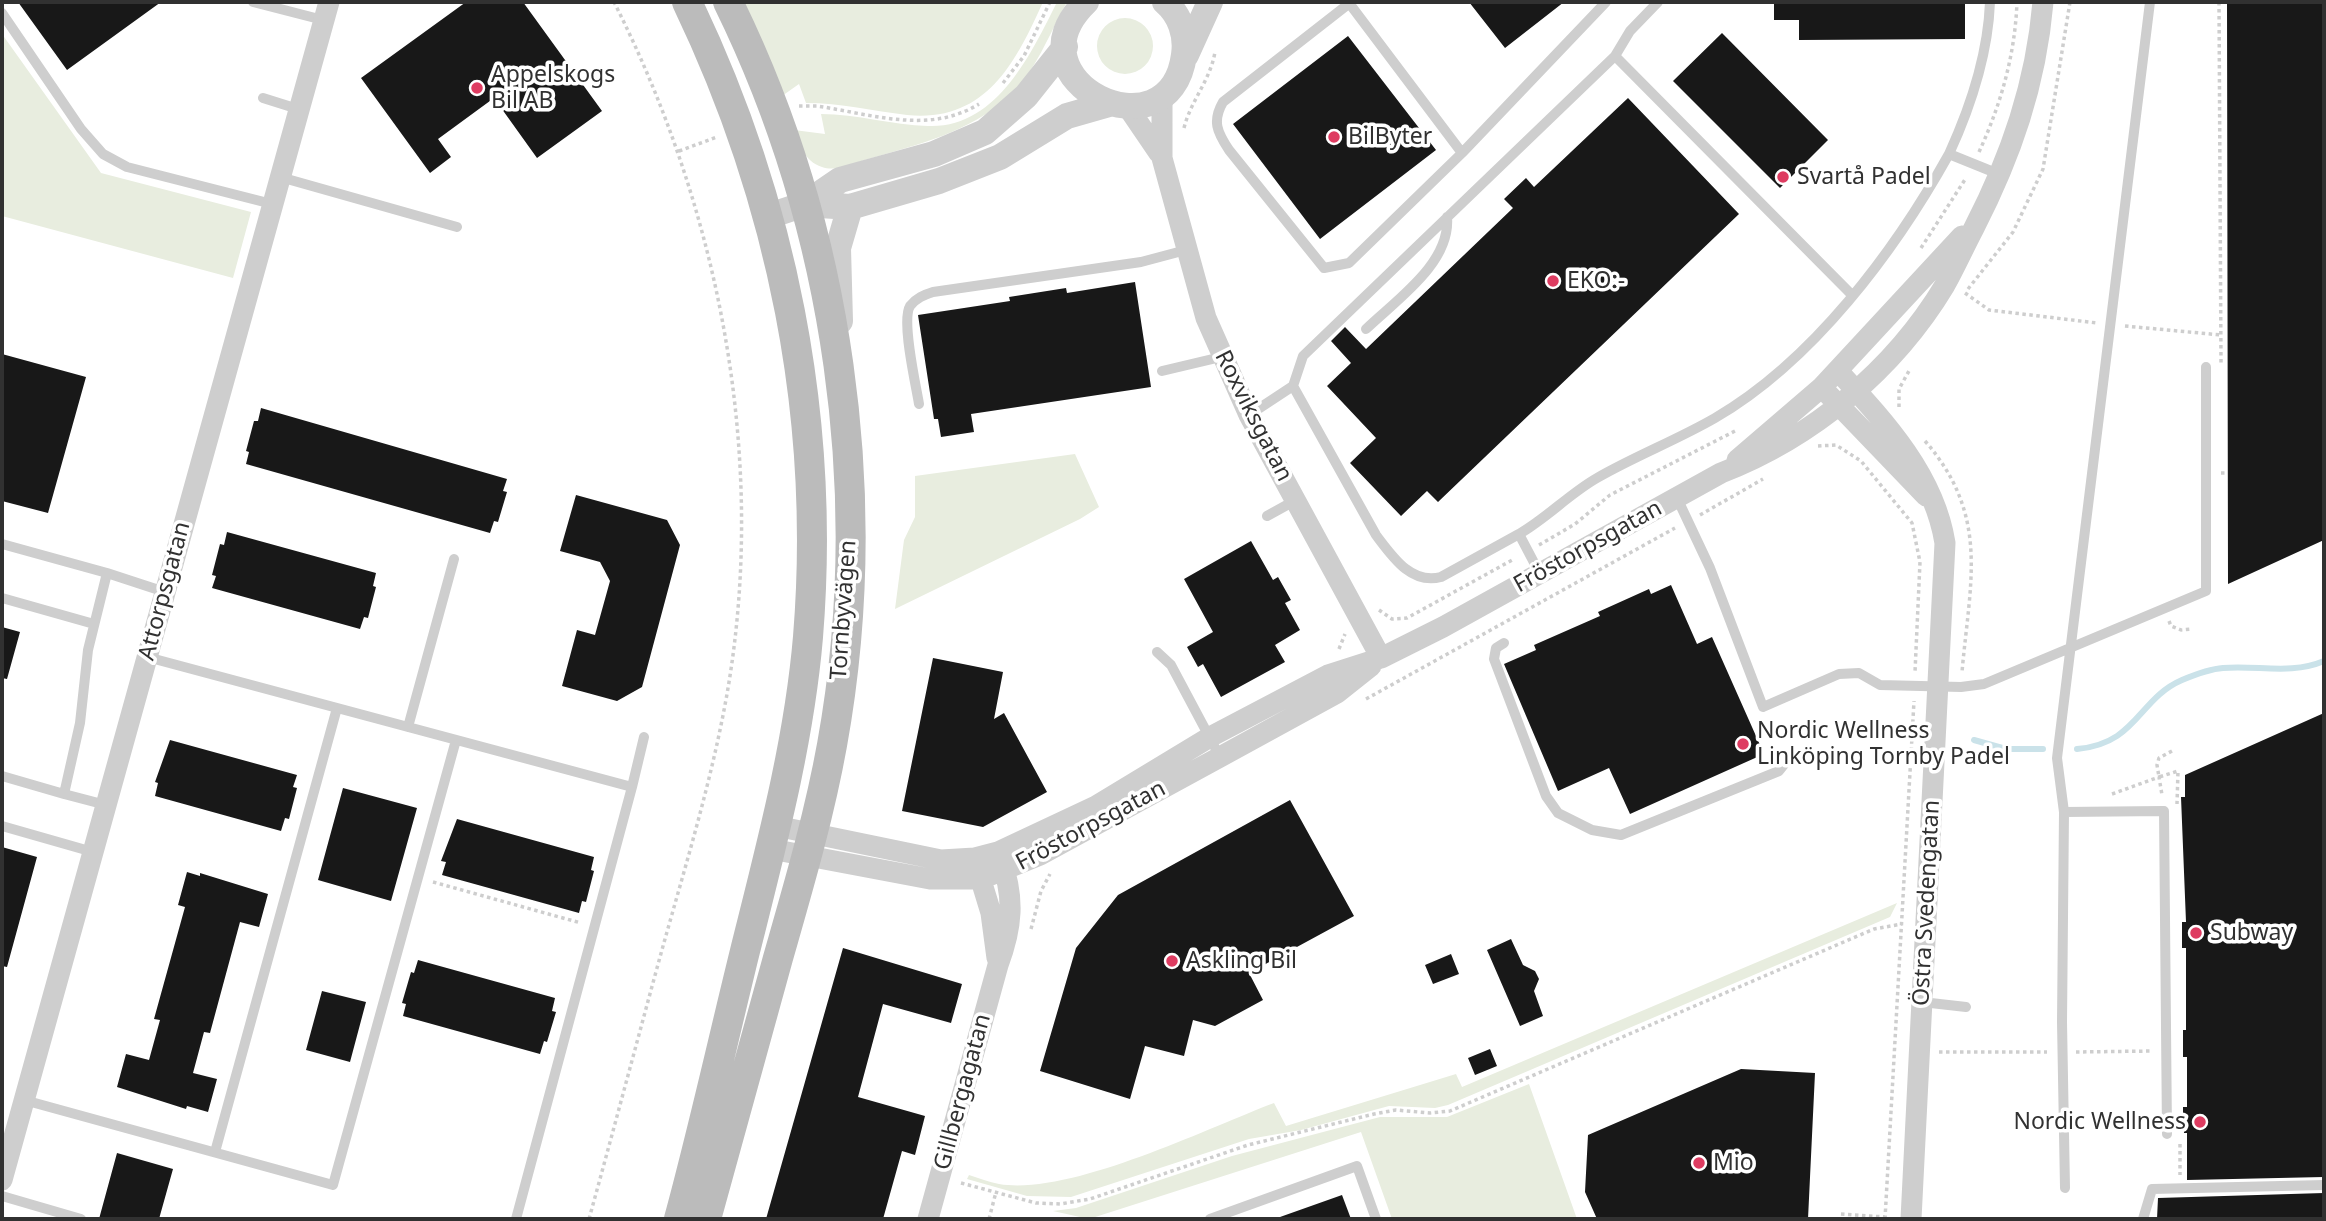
<!DOCTYPE html>
<html>
<head>
<meta charset="utf-8">
<style>
  body { margin:0 }
  #map { position:relative; width:2326px; height:1221px; overflow:hidden; background:#fff; font-family:"Noto Sans",sans-serif }
  canvas { display:block }
  .frame { position:absolute; inset:0; border:4px solid #313131; pointer-events:none }
</style>
</head>
<body>
<div id="map">
<canvas width="2326" height="1221"></canvas>
<div class="frame"></div>
</div>
<script>
const ctx = document.querySelector('canvas').getContext('2d');
ctx.lineJoin = 'round';
function fillPath(path, color) {
  ctx.fillStyle = color;
  ctx.fill(path, 'evenodd');
}
function strokePath(path, color, width, dash) {
  ctx.strokeStyle = color;
  ctx.lineWidth = width;
  ctx.lineCap = dash ? 'butt' : 'round';
  ctx.setLineDash(dash || []);
  ctx.stroke(path);
}
function write(font, color, halo, rows, align = 'center') {
  ctx.font = font + ' "Noto Sans",sans-serif';
  ctx.lineWidth = 7;
  ctx.setLineDash([]);
  ctx.textBaseline = 'middle';
  ctx.strokeStyle = halo;
  ctx.fillStyle = color;
  for (const [text, x, y, turn = 0] of rows) {
    ctx.save();
    ctx.translate(x, y);
    ctx.rotate((+turn || 0) * Math.PI / 180);
    ctx.textAlign = isNaN(turn) ? turn : align;
    if (halo) ctx.strokeText(text, 0, 0);
    ctx.fillText(text, 0, 0);
    ctx.restore();
  }
}
const green = new Path2D(`
  M742,2H1043C1016,62 986,123 907,115C873,111 841,103 806,103L799,84L782,96Z
  M1057,2H1067C1049,34 1036,72 1008,97C970,132 917,145 868,159C854,163 836,172 822,167C804,161 800,145 794,130L825,134L821,114C857,114 892,125 928,126C997,129 1032,52 1057,2Z
  M1097 46a28 28 0 1 1 56 0a28 28 0 1 1-56 0Z
  M2,34L101,173L251,212L233,278L2,216Z
  M1075,454L1099,507L1080,519L895,609L904,540L915,517V476Z
  M1897,903L1890,917L1448,1105L1435,1108L1389,1106L1301,1130L1249,1139L1071,1197L1027,1196L967,1179L969,1175C979,1178 989,1182 999,1184C1070,1196 1205,1129 1274,1103L1286,1126L1456,1074L1462,1087Z
  M1529,1084L1577,1219H1392L1361,1132L1089,1219L1053,1211L1076,1208L1232,1156L1380,1117H1447Z`);
const stream = new Path2D(`
  M1974,740L2006,749H2043
  M2077,749C2137,744 2138,699 2182,680C2194,675 2209,669 2223,668C2258,665 2291,675 2324,661`);
const building = new Path2D(`
  M18,2H161L67,70Z
  M466,2H523L602,111L537,158L494,98L438,139L451,157L430,173L361,78Z
  M1469,2H1564L1505,48Z
  M1774,2H1965V39L1799,40V20H1774Z
  M2227,2H2324V540L2228,584Z
  M1722,33L1828,140L1780,188L1673,81Z
  M1348,36L1436,150L1320,239L1233,124Z
  M1628,98L1739,214L1438,502L1427,491L1401,516L1350,463L1376,438L1327,386L1351,363L1331,341L1345,327L1366,349L1513,208L1504,199L1526,178L1534,187Z
  M1135,282L1151,387L971,414L974,432L941,437L938,419H934L918,315L1010,301L1009,297L1066,288L1067,293Z
  M2,354L86,377L48,513L2,501Z
  M261,408L507,479L503,491L507,492L498,522L494,521L490,533L246,464L249,452L246,451L254,421H258Z
  M576,495L667,520L680,545L642,687L617,701L562,686L577,630L595,635L610,581L600,562L560,551Z
  M227,532L376,573L373,586L376,587L368,618L364,617L360,629L212,588L216,576L212,575L220,544L224,545Z
  M1251,541L1273,580L1278,577L1291,600L1285,603L1300,630L1275,645L1285,662L1221,697L1203,664L1198,667L1187,647L1213,632L1184,579Z
  M1671,585L1697,644L1712,637L1764,754L1630,814L1609,768L1558,791L1504,664L1536,650L1534,645L1600,616L1598,612L1649,589L1651,594Z
  M2,627L20,632L7,679L2,678Z
  M933,658L1003,672L994,719L1004,713L1047,792L983,827L902,811Z
  M2324,713V1177L2187,1180V1133H2184L2183,1121V1107H2187V1057H2183V1030H2186V948H2182V922H2186L2181,797H2185V775Z
  M170,740L297,775L293,787L297,788L289,819L285,818L281,831L155,796L158,783L155,782Z
  M343,788L417,808L391,901L318,880Z
  M1290,800L1354,916L1249,973L1263,1000L1215,1026L1193,1020L1184,1056L1145,1046L1130,1099L1040,1071L1076,948L1118,895Z
  M457,819L594,857L591,870L594,871L586,902L582,901L579,913L442,875L446,862L441,861Z
  M2,847L37,857L7,967L2,966Z
  M187,872L200,876V873L268,894L259,927L240,922L210,1033L204,1032L193,1073L217,1079L208,1112L187,1106L186,1109L117,1087L126,1054L149,1060L160,1020L154,1019L185,907L178,905Z
  M1511,939L1523,965L1535,971L1539,979L1534,991L1543,1016L1520,1026L1487,950Z
  M843,948L962,984L951,1023L883,1004L858,1097L925,1116L915,1155L902,1151L883,1219H766Z
  M1451,954L1459,974L1433,984L1425,965Z
  M418,960L555,998L552,1011L556,1012L547,1042L544,1041L540,1054L403,1016L406,1004L402,1003L411,972L414,973Z
  M322,991L366,1002L350,1062L306,1050Z
  M1490,1049L1497,1066L1475,1075L1468,1058Z
  M1741,1069L1815,1073L1808,1219H1597L1585,1192L1588,1135Z
  M117,1153L173,1169L159,1219H99Z
  M2324,1193V1219H2157L2158,1198Z
  M1342,1195L1351,1219H1280V1217Z`);
const path = new Path2D(`
  M2219,2L2221,364
  M1003,83L1024,56L1050,2
  M799,106H817C871,114 929,135 979,104
  M1184,128C1191,100 1210,81 1215,52
  M679,151L717,137
  M1979,152C2001,104 2015,55 2017,2
  M1921,248L1966,178
  M1968,289L2013,232L2043,169L2070,2
  M1965,293L1989,310L2097,323
  M2125,326L2221,335
  M1899,407V389L1910,369
  M1925,441C1990,516 1970,581 1962,672
  M1818,446L1836,445L1861,461L1912,523L1920,562L1915,672
  M2221,473H2228
  M1700,515L1763,479
  M1539,545L1575,524L1610,495L1737,430
  M1379,610L1392,619L1407,618L1514,559
  M2169,621L2171,626L2181,630L2192,629
  M1339,649L1345,634
  M1366,699L1675,528
  M2172,751L2159,758L2157,765L2159,777L2178,771L2177,804
  M2112,794L2159,777L2162,795
  M433,882L581,923
  M1031,929L1041,891L1050,874
  M1939,1052H2047
  M2076,1052L2152,1051
  M2180,1144V1175
  M961,1183L1036,1203L1060,1204L1090,1199L1248,1145L1374,1114L1396,1110L1430,1113L1450,1111L1874,929L1902,924
  M1841,1214L1885,1217
  M589,1219C613,1132 636,1045 660,957C684,870 711,784 727,694C768,460 720,212 614,2
  M989,1219L996,1192
  M1885,1219L1914,701`);
const service = new Path2D(`
  M253,2L323,20
  M1351,2L1223,102C1212,121 1217,132 1229,150L1324,268L1349,263L1462,153L1606,2
  M1349,3L1462,153
  M2,13L81,129L103,154L127,167L272,204
  M1615,56L1851,294
  M263,98L298,109
  M1949,154C1971,106 1988,55 1990,2
  M280,177L457,227
  M1366,329C1396,300 1451,263 1447,217
  M1162,371L1221,357
  M1293,386L1303,356L1615,56L1630,31L1658,2
  M919,404C916,385 901,321 910,306C916,298 924,295 933,292L1141,262L1186,250
  M1249,415L1293,386L1376,535C1392,556 1411,585 1441,577L1519,534
  M1677,498L1710,568L1763,707L1839,674L1859,673L1880,685L1961,687L1984,684L2206,591V367
  M1267,516L1296,500
  M2,544L107,573
  M1540,574L1519,534C1547,518 1569,494 1597,478C1635,456 1677,440 1715,418C1813,361 1895,251 1949,154L2001,175
  M2,598L94,624
  M1504,643L1496,648L1494,659L1546,796L1558,813L1592,830L1621,835L1779,771L1790,757
  M1157,652L1171,665L1220,757
  M147,657L632,787L516,1219
  M408,727L454,559
  M2,776L64,794
  M632,787L644,737
  M106,805L64,794L80,723L88,650L107,573L165,592
  M2064,812L2164,811L2167,1134
  M2,826L93,852
  M1922,1002L1966,1007
  M24,1100L333,1185L456,740
  M215,1152L337,708
  M2065,1188L2062,1022L2064,812L2057,758L2150,2
  M2,1196L81,1219
  M1210,1219L1357,1166L1376,1219
  M2143,1219L2152,1189L2324,1185`);
const minor = new Path2D(`
  M1162,94V158L1206,318L1249,415L1381,658
  M1127,106L1159,153
  M1838,371C1884,421 1934,474 1945,543L1911,1219
  M1829,395L1926,496
  M1737,460L1822,387L1962,236
  M776,826L941,860L975,858L998,852L1096,806L1210,737L1328,675L1381,658L1443,627L1721,473C1812,438 1894,370 1945,285C1955,267 1964,247 1974,228C2011,156 2036,84 2043,2
  M771,849L930,879H981L1040,855L1220,757L1337,693L1371,666
  M977,867L991,913L997,958
  M2,1180L329,2
  M928,1219L998,965C1012,928 1015,898 1001,860`);
const tertiary = new Path2D(`
  M1086,2C1004,81 1170,161 1184,55C1187,35 1180,15 1165,2
  M1186,55L1210,2
  M805,204L850,207L939,181L1000,157L1067,116L1109,104
  M769,216L805,204L840,180L934,154L985,132L1026,96L1065,47
  M840,321L838,248L850,207`);
const secondary = new Path2D(`
  M679,1219C703,1131 723,1040 745,951C771,847 799,743 808,637C826,417 782,200 687,2
  M706,1219C730,1132 754,1045 778,958C798,888 819,817 832,745C877,497 839,228 728,2`);
const markers = [
  [477,88,7,"#de3c61"],
  [1334,137,7,"#de3c61"],
  [1783,177,7,"#de3c61"],
  [1553,281,7,"#de3c61"],
  [1743,744,7,"#de3c61"],
  [2196,933,7,"#de3c61"],
  [1172,961,7,"#de3c61"],
  [2200,1122,7,"#de3c61"],
  [1699,1163,7,"#de3c61"]
];
const poiNames = [
  ["Appelskogs",491,75],
  ["Bil AB",491,101],
  ["BilByter",1348,137],
  ["Svartå Padel",1797,177],
  ["EKO:-",1567,281],
  ["Nordic Wellness",1757,731],
  ["Linköping Tornby Padel",1757,757],
  ["Subway",2210,933],
  ["Askling Bil",1186,961],
  ["Nordic Wellness",2186,1122,"right"],
  ["Mio",1713,1163]
];
const streetNames = [
  ["Roxviksgatan",1253,416,63],
  ["Fröstorpsgatan",1588,547,-29],
  ["Attorpsgatan",165,591,-75],
  ["Tornbyvägen",844,610,-86],
  ["Fröstorpsgatan",1091,826,-28],
  ["Östra Svedengatan",1927,903,-87],
  ["Gillbergagatan",963,1092,-75]
];
fillPath(green, '#e8eddf');
strokePath(stream, '#cae2e9', 6);
fillPath(building, '#181818');
strokePath(path, '#cecece', 3.5, [3.5, 3.5]);
strokePath(service, '#cecece', 10);
strokePath(minor, '#cecece', 21);
strokePath(tertiary, '#cecece', 26);
strokePath(secondary, '#bbb', 30);
for (const [x, y, r, color] of markers) {
  const dot = new Path2D();
  dot.arc(x, y, r, 0, 2 * Math.PI);
  ctx.fillStyle = color;
  ctx.fill(dot);
  strokePath(dot, '#fff', 2.5);
}
write('23px', '#313131', '#fff', poiNames, 'left');
write('23px', '#313131', '#fff', streetNames);
</script>
</body>
</html>
